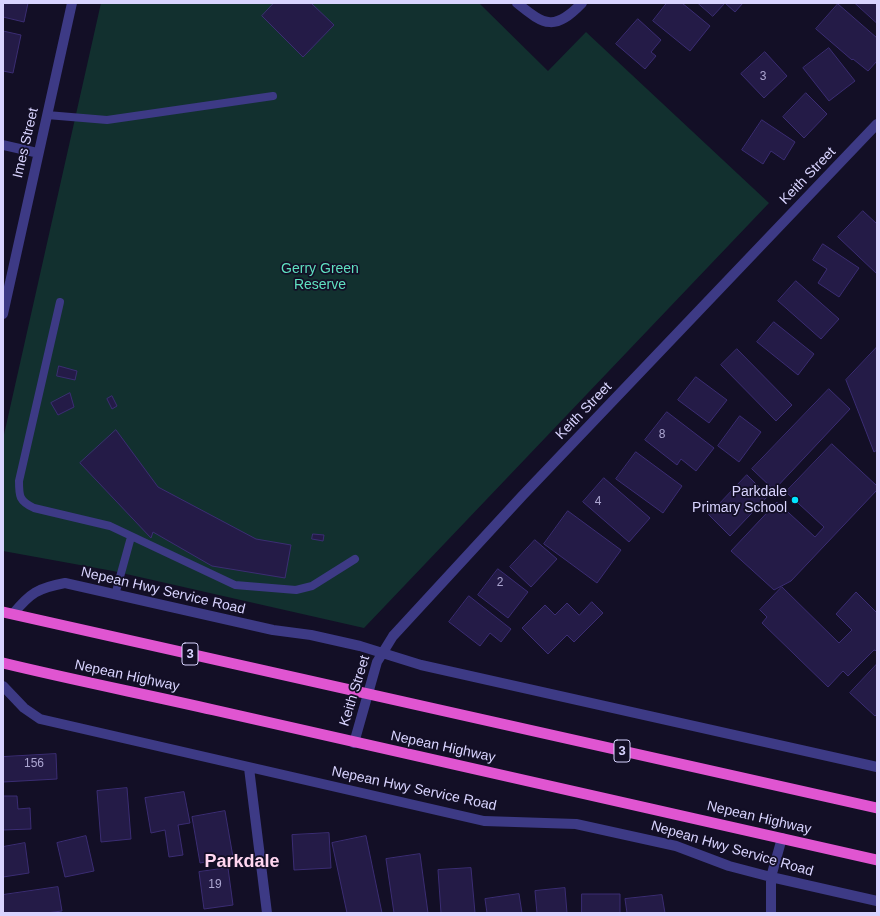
<!DOCTYPE html>
<html>
<head>
<meta charset="utf-8">
<style>
  body { margin:0 }
  #map { position:relative; width:880px; height:916px; overflow:hidden; background:#130f26; font-family:Arial,sans-serif }
  canvas { display:block }
  .frame { position:absolute; inset:0; border:4px solid #d9d4ff; pointer-events:none }
</style>
</head>
<body>
<div id="map">
<canvas width="880" height="916"></canvas>
<div class="frame"></div>
</div>
<script>
const ctx = document.querySelector('canvas').getContext('2d');
ctx.lineJoin = 'round';
function fillPath(path, color) {
  ctx.fillStyle = color;
  ctx.fill(path, 'evenodd');
}
function strokePath(path, color, width, dash) {
  ctx.strokeStyle = color;
  ctx.lineWidth = width;
  ctx.lineCap = dash ? 'butt' : 'round';
  ctx.setLineDash(dash || []);
  ctx.stroke(path);
}
function write(font, color, halo, rows, align = 'center') {
  ctx.font = font + ' Arial,sans-serif';
  ctx.lineWidth = 3.5;
  ctx.setLineDash([]);
  ctx.textBaseline = 'middle';
  ctx.strokeStyle = halo;
  ctx.fillStyle = color;
  for (const [text, x, y, turn = 0] of rows) {
    ctx.save();
    ctx.translate(x, y);
    ctx.rotate((+turn || 0) * Math.PI / 180);
    ctx.textAlign = isNaN(turn) ? turn : align;
    if (halo) ctx.strokeText(text, 0, 0);
    ctx.fillText(text, 0, 0);
    ctx.restore();
  }
}
const green = new Path2D(`
  M101,3H479L548,71L586,32L769,203L364,628L113,571L3,551V439Z`);
const building = new Path2D(`
  M3,3H28L24,22L3,17Z
  M274,3H311L334,25L303,57L262,16Z
  M667,3H682L710,26L690,51L653,21Z
  M698,3H743L735,12L725,3L713,16Z
  M855,3H877V23Z
  M838,4L877,38V61L868,71L853,59L852,60L816,29Z
  M638,19L661,40L651,52L656,56L645,69L616,44Z
  M3,31L21,35L13,73L3,71Z
  M829,48L855,81L829,101L803,68Z
  M765,52L787,76L764,98L741,74Z
  M806,93L827,114L804,138L783,117Z
  M762,120L795,142L784,160L771,151L763,164L742,150Z
  M863,211L877,224V274L838,237Z
  M823,244L859,268L839,297L818,283L827,269L813,260Z
  M796,281L839,319L821,339L778,301Z
  M774,322L814,354L798,375L757,342Z
  M877,347V450L874,452L846,380Z
  M737,349L792,405L776,421L721,365Z
  M59,366L77,371L75,380L57,376Z
  M696,377L727,400L709,423L678,400Z
  M829,389L850,409L774,490L752,469Z
  M70,393L74,407L58,415L51,403Z
  M112,396L117,406L112,409L107,399Z
  M667,412L714,448L696,471L681,459L677,465L645,440Z
  M740,416L761,432L739,462L718,446Z
  M116,430L158,487L256,539L291,545L285,578L212,566L153,532L151,538L80,463Z
  M832,444L877,486V490L791,581L774,590L731,551L777,502L815,537L824,527L786,492Z
  M636,452L682,486L663,513L616,479Z
  M747,475L768,496L730,536L709,515Z
  M604,478L650,518L629,542L583,502Z
  M568,511L621,550L597,583L544,544Z
  M313,534L324,535L323,541L312,539Z
  M535,540L557,559L531,587L510,567Z
  M498,569L528,592L508,618L478,595Z
  M782,587L839,643L852,630L836,614L856,592L877,613V651L874,650L848,676L843,671L828,687L762,623L767,617L760,610Z
  M469,596L511,629L501,642L490,633L480,646L449,622Z
  M592,602L603,613L574,642L567,635L548,654L522,628L545,605L555,615L567,603L579,615Z
  M877,664V714L875,716L850,693Z
  M56,754L57,779L3,782V757Z
  M127,788L131,839L101,842L97,791Z
  M184,792L190,823L178,825L183,855L169,857L165,830L151,833L145,798Z
  M3,796H17L18,809L30,808L31,829L3,830Z
  M225,811L233,857L200,863L192,817Z
  M329,833L331,868L294,870L292,835Z
  M86,836L94,871L65,877L57,843Z
  M366,836L382,913H347L332,843Z
  M25,843L29,873L3,877V847Z
  M420,854L428,913H394L386,859Z
  M228,868L233,905L204,909L199,872Z
  M471,868L475,913H441L438,870Z
  M58,887L62,911L46,913H3V895Z
  M565,888L567,913H537L535,891Z
  M519,894L522,913H487L485,899Z
  M582,894H620V913H582Z
  M662,895L665,913H627L625,899Z`);
const service = new Path2D(`
  M47,115L107,120L273,96
  M60,302L19,481C19,496 19,501 34,508L110,526L235,585L296,590L312,586L355,559
  M115,595L131,537`);
const minor = new Path2D(`
  M517,3C545,26 555,31 582,3
  M3,145L38,153
  M3,314L72,3
  M13,614C30,593 38,588 65,583L273,630L311,635L360,646L421,665L877,767
  M3,686L24,708L40,719L484,821L576,824L676,846L729,866L771,877L877,901
  M354,743L377,662L393,636L523,495L877,124
  M249,768L267,913
  M771,913V877L782,838`);
const trunk = new Path2D(`
  M3,612L877,808
  M3,663C73,680 144,694 214,710C435,760 656,810 877,860`);
const markers = [
  [795,500,4,"#00e5ff"]
];
const numberNames = [
  ["3",763,77],
  ["8",662,435],
  ["4",598,502],
  ["2",500,583],
  ["156",34,764],
  ["19",215,885]
];
const shields = [
  [190,654,16],
  [622,751,16]
];
const shieldNames = [
  ["3",190,654],
  ["3",622,751]
];
const streetNames = [
  ["Imes Street",26,143,-77],
  ["Keith Street",808,176,-46],
  ["Keith Street",584,411,-46],
  ["Nepean Hwy Service Road",163,591,13],
  ["Nepean Highway",127,676,12],
  ["Keith Street",355,691,-73],
  ["Nepean Highway",443,747,12],
  ["Nepean Hwy Service Road",414,789,12],
  ["Nepean Highway",759,818,13],
  ["Nepean Hwy Service Road",732,849,16]
];
const parkNames = [
  ["Gerry Green",320,269],
  ["Reserve",320,285]
];
const poiNames = [
  ["Parkdale",787,492],
  ["Primary School",787,508]
];
const districtNames = [
  ["Parkdale",242,862]
];
fillPath(green, '#12302f');
fillPath(building, '#241b47');
strokePath(building, '#3b2d73', 1);
strokePath(service, '#3d3a85', 8);
strokePath(minor, '#3d3a85', 10);
strokePath(trunk, '#e055d1', 11);
for (const [x, y, r, color] of markers) {
  const dot = new Path2D();
  dot.arc(x, y, r, 0, 2 * Math.PI);
  ctx.fillStyle = color;
  ctx.fill(dot);
  strokePath(dot, '#130f26', 1.5);
}
write('12px', '#aca6d1', null, numberNames);
for (const [x, y, w] of shields) {
  const box = new Path2D();
  box.roundRect(x - w / 2, y - 11, w, 22, 3);
  ctx.fillStyle = '#130f26';
  ctx.fill(box);
  strokePath(box, '#d9d4ff', 1);
}
write('bold 13px', '#d9d4ff', null, shieldNames);
write('14px', '#d9d4ff', '#130f26', streetNames);
write('14px', '#5fe0c0', '#130f26', parkNames);
write('14px', '#d9d4ff', '#130f26', poiNames, 'right');
write('bold 18px', '#ffd6f0', '#130f26', districtNames);
</script>
</body>
</html>
